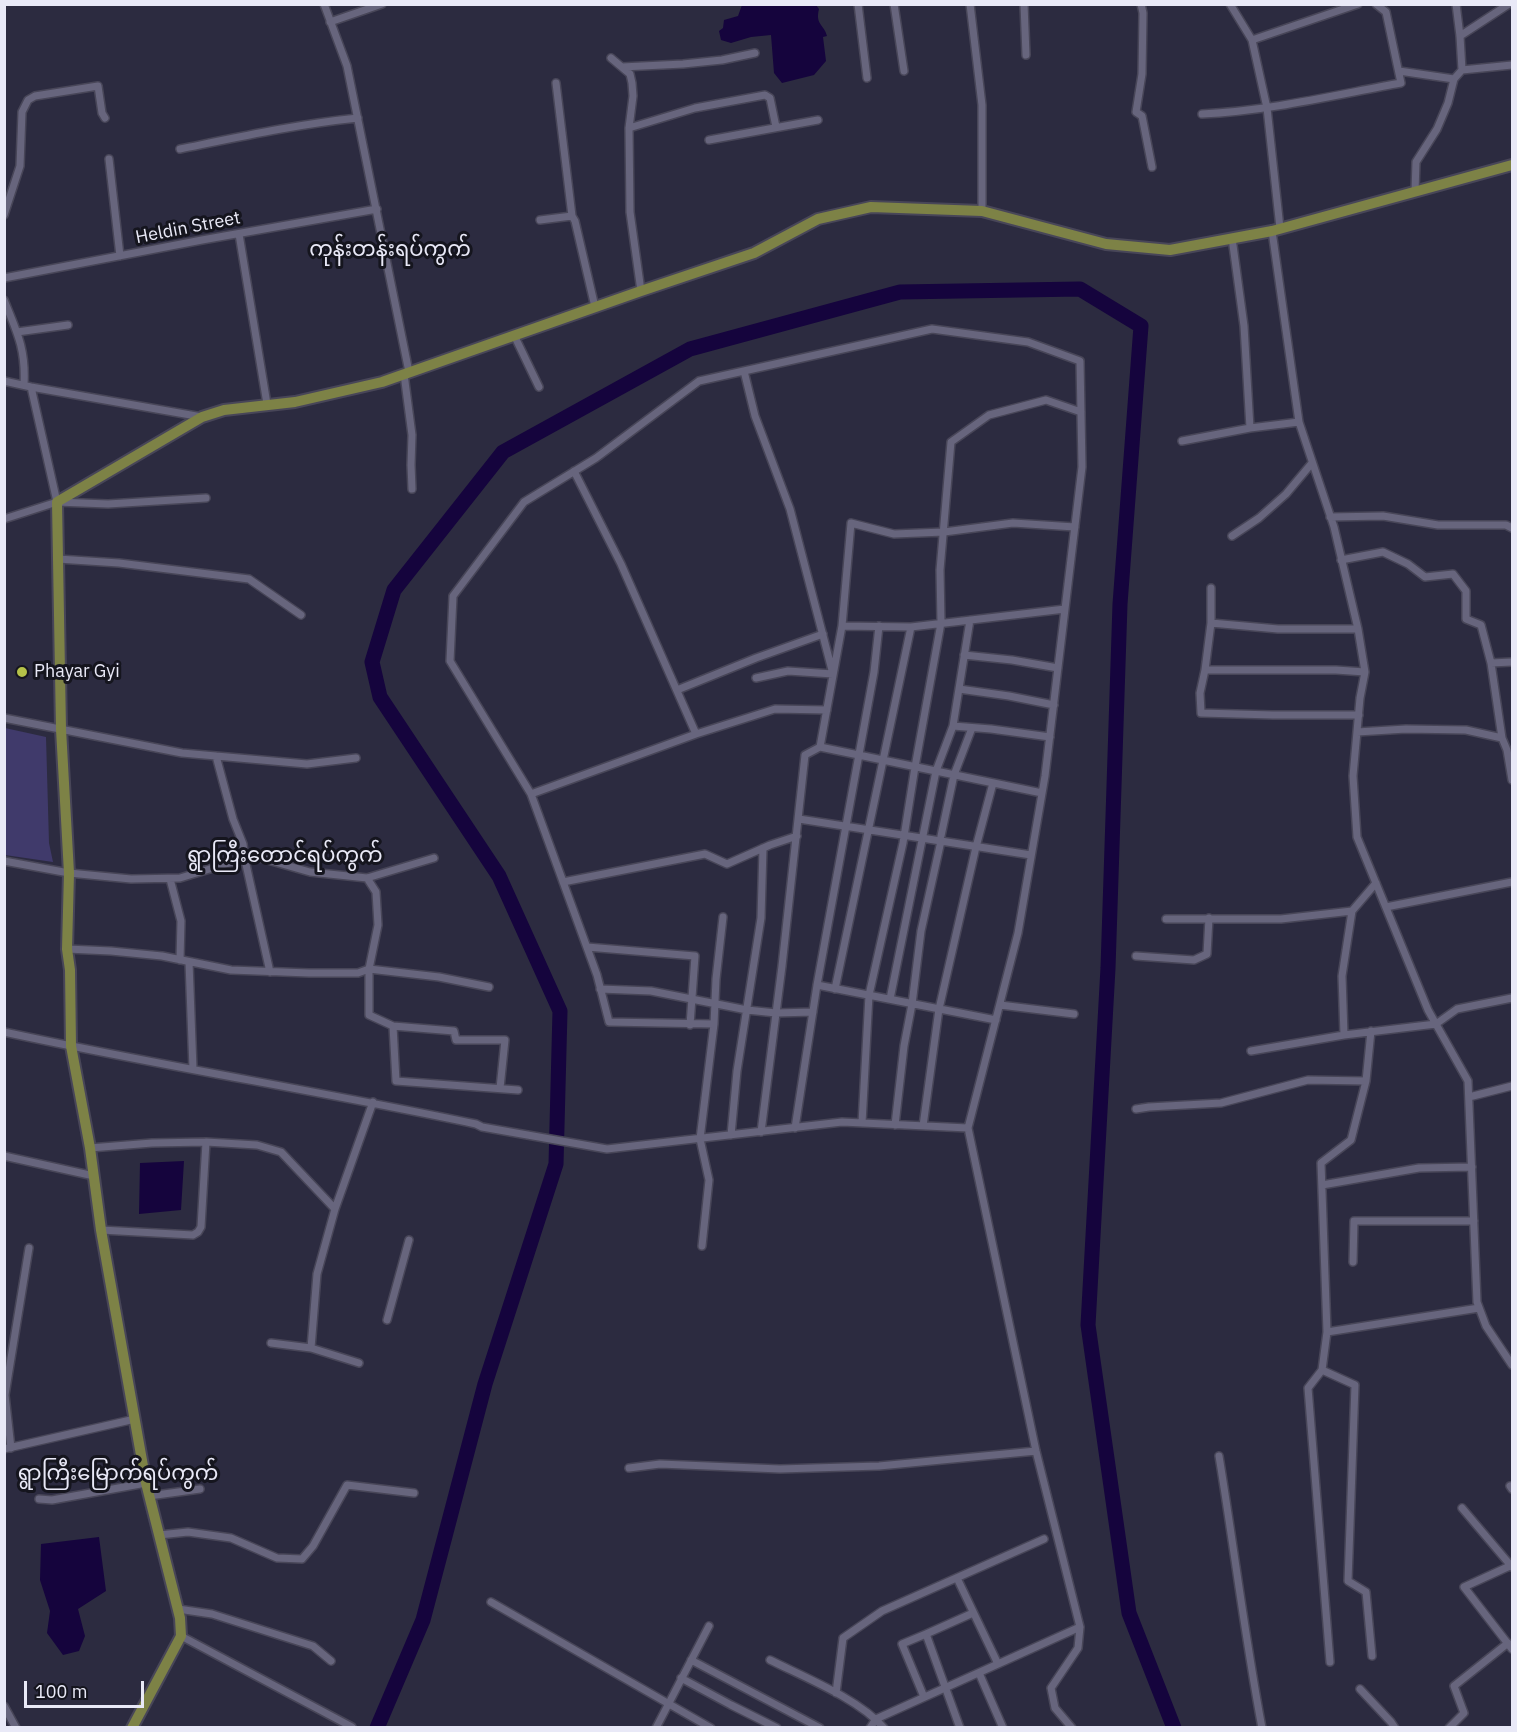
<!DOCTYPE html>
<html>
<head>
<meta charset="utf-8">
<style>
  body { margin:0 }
  #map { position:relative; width:1517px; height:1732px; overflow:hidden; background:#2c2b40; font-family:"IBM Plex Sans",sans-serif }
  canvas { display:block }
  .frame { position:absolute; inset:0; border:6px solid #e9e9f7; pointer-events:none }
  .scale { position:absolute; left:24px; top:1681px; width:120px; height:27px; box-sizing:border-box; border:3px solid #e9e9f7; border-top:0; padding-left:8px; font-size:18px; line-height:21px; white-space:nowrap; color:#e9e9f7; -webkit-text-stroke:4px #15151e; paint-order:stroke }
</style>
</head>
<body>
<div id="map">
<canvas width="1517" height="1732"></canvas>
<div class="frame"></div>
<div class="scale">100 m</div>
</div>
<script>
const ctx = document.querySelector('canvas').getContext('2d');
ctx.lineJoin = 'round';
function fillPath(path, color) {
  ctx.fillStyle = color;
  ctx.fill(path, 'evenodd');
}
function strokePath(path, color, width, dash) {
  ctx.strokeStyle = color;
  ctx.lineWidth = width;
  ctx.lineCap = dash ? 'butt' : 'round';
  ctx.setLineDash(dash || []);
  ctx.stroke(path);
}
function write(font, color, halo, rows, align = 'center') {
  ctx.font = font + ' "IBM Plex Sans","Noto Sans Myanmar",sans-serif';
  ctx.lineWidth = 6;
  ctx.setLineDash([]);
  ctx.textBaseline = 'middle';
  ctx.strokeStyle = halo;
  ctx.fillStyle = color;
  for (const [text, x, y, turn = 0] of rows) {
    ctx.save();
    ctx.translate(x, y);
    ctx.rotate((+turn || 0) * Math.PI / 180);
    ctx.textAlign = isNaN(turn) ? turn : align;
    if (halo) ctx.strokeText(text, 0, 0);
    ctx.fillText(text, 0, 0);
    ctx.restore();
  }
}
const green = new Path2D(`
  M5,728L46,737L49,843L53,862L5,855Z`);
const water = new Path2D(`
  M742,5H816L819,9C815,25 824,24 827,36L823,37L826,61L814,75L782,83L774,73L771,35L751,37L731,43L721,40L719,31L723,28L724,20L738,16Z
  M184,1161L181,1210L139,1214L140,1163Z
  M99,1537L106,1591L78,1609L85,1636L79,1651L63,1655L47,1633L50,1611L40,1580L41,1544Z`);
const river = new Path2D(`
  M377,1728L423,1620L485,1384L556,1164L560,1011L499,876L380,697L372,662L394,590L503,452L690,349L900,292L1080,289L1141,326L1120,604L1108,968L1088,1325L1129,1613L1174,1728`);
const street = new Path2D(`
  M324,4L347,66L409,372
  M858,4L867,78
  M894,4L904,71
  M970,4L982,105V211
  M1024,4L1026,55
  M1141,4L1143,13L1142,74L1136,112L1142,116L1152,167
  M1230,4L1252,40L1267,108L1280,228
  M330,22L382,4
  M1460,36L1509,4
  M1252,40L1358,4
  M611,58L630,74L632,83L633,96L629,128L630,212L641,291
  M622,67L683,64L722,60L755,53
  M1462,70L1512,65
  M1399,71L1454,79
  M556,83L572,216
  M1202,114C1269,111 1335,95 1401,83L1386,12L1376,4
  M629,128L695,108L765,95L770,98L776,127
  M709,140L818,120
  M180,149C239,137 298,124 358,118
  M109,159L120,256
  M1415,192L1416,162L1437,129L1448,103L1454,79L1462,70L1460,36L1456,4
  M4,215L20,166L22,112L28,100L35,96L98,86L102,113L105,118
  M540,220L572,216L575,221L595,307
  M1272,231L1299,422L1334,527L1358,629L1365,672L1360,698L1353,776L1357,837L1428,1010L1468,1081L1477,1302L1486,1326L1512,1365
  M239,234L267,404
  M1232,238L1244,326L1250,428
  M4,278L202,240L377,209
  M4,300C17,332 26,349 24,385
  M17,332L68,325
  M514,335L539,387
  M744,371L755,416L790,509L833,674L788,671L756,678
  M404,374L412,435L411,465L412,489
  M4,381L31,387L202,417
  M31,387L57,502
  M1182,441L1250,428L1299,422
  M574,471L621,564L696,734L775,709L827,710
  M1330,517L1383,516L1438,525H1506L1512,528
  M4,519L57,502L108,504L206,498
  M1232,536L1259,518L1286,494L1312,463
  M58,559L119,563L249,579L301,615
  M1341,560L1383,552L1408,564L1425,577L1453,574L1466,591V619L1481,625L1491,663L1502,738L1507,750L1512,780
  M1211,588V623L1278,629H1358
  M842,626L911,627L1065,609
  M964,655L1012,660L1058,668
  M1491,663L1512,662
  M1205,670L1211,623
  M959,689L1009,696L1054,705
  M677,690L756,658L823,634
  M1359,715H1273L1201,713L1200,693L1205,670H1336L1365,672
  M4,718L182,753L307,764L356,758
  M953,726L991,729L1050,737
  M1357,732L1406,729L1466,730L1502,738
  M820,747L842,626L851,523L894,534L944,532L1013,523L1075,527
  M216,756L233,819L243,844L245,860L270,972
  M531,794L696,734
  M799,819L1031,855
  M941,836L954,775L972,728
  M4,861L69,873L131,879L180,878L236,861L261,858L310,872L367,878L434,858
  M367,878L376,892L378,925L369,969V1015L393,1026L396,1081L518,1090
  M170,879L181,921L180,960
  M563,882L705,854L727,864L770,845L797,836
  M1386,907L1512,882
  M1166,919H1281L1352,911L1376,883
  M587,947L695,956L690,1025
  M67,949L111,951L162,956L231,970L309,973H358L369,969L439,977L489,987
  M1136,956L1194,960L1207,954L1209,918
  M189,962L193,1069
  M817,985L996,1020
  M600,989L651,991L747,1010L776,1013L813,1012
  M835,989L911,627
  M890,999L936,771L953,726L970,620
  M1000,1005L1074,1014
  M714,1024L609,1022L597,975L531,794L450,661L453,596L524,502L596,458L699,381L932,329L1028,342L1080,361L1082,467L1045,776L1018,933L968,1128L1036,1451L1080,1627L1078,1648L1051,1688L1055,1708L1072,1728
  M393,1026L454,1031L456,1040H505L500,1088
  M4,1032C161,1066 319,1091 476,1124L482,1127L607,1149L842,1122L968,1128
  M1344,1035L1342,976L1352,911
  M1251,1051L1344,1035L1436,1024L1457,1009L1512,998
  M1469,1097L1512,1086
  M1136,1109L1149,1107L1221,1103L1308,1080L1366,1081
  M862,1123L869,995L903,843L915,767L941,623L940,570L951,442L989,415L1046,400L1081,412
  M895,1125L904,1046L912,1004L921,931L941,841
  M923,1126L939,1009L976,847L993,783
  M795,1128L817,985L874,672L879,626
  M761,1132L782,966L805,755L820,747L1042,793
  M731,1135L737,1071L761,918L763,848
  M90,1148L152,1143L206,1142L257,1145L281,1152L335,1209
  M4,1156L94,1176
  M1322,1185L1419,1168L1472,1167
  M101,1230L193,1235L198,1232L201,1227L206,1142
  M702,1246L709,1180L700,1139L714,1024L716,979L723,917
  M1353,1262L1354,1221H1474
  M387,1320L409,1240
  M1327,1332L1479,1308
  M271,1343L311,1348L359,1363
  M311,1348L317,1274L335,1209L373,1102
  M1322,1370L1355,1385L1348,1581L1366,1592L1372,1656
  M11,1448L5,1395L29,1248
  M4,1449L135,1419
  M1219,1456C1234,1547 1245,1638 1262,1728
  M629,1468L660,1464L780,1469L879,1466L1036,1451
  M1510,1486L1512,1489
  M149,1496L200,1489
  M39,1499L52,1500L146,1483
  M1462,1508L1512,1567
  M159,1535L188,1532L231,1538L277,1558L302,1559L313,1546L347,1485L414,1493
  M1512,1565L1464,1587L1512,1649
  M957,1578L998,1664
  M491,1602L711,1728
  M178,1609L212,1614L313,1646L331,1661
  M181,1636L352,1727
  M691,1660L820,1728
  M770,1660C804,1677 859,1699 884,1728
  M1330,1662L1308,1388L1322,1370L1327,1332L1321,1163L1351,1140L1366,1081L1371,1031
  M979,1673L1003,1728
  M681,1678L731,1705L777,1728
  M1360,1689L1391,1722L1395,1728
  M836,1693L843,1638L882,1611L1044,1539
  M924,1697L902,1644L926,1634
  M4,1706L16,1728
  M656,1728L709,1626
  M870,1728L876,1719L1080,1627
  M960,1728L926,1634L973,1613
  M1449,1728L1464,1713L1454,1686L1508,1643`);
const primary = new Path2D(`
  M132,1728L181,1636L180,1618L146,1483L101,1230L90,1148L71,1046L70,970L67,949L69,873L61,729L57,502L202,417L224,410L295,402L382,382L641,291L754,253L818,219L871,207L982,211L1106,244L1170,250L1272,231L1512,165`);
const markers = [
  [22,672,6,"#b5c249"]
];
const streetNames = [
  ["Heldin Street",188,228,-11]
];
const poiNames = [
  ["Phayar Gyi",34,672]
];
const quarterNames = [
  ["ကုန်းတန်းရပ်ကွက်",390,250],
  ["ရွာကြီးတောင်ရပ်ကွက်",285,856],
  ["ရွာကြီးမြောက်ရပ်ကွက်",118,1474]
];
fillPath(green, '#403a6b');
fillPath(water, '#15043d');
strokePath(river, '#15043d', 15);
strokePath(street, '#484658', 10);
strokePath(primary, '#484658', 14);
strokePath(street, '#67657d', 7);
strokePath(primary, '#7d8246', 10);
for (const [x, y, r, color] of markers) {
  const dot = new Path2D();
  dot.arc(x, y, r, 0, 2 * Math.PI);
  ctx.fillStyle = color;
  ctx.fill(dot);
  strokePath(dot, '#15151e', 2);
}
write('18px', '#e9e9f7', '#15151e', streetNames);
write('18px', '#e9e9f7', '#15151e', poiNames, 'left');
write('21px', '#e9e9f7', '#15151e', quarterNames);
</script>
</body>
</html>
